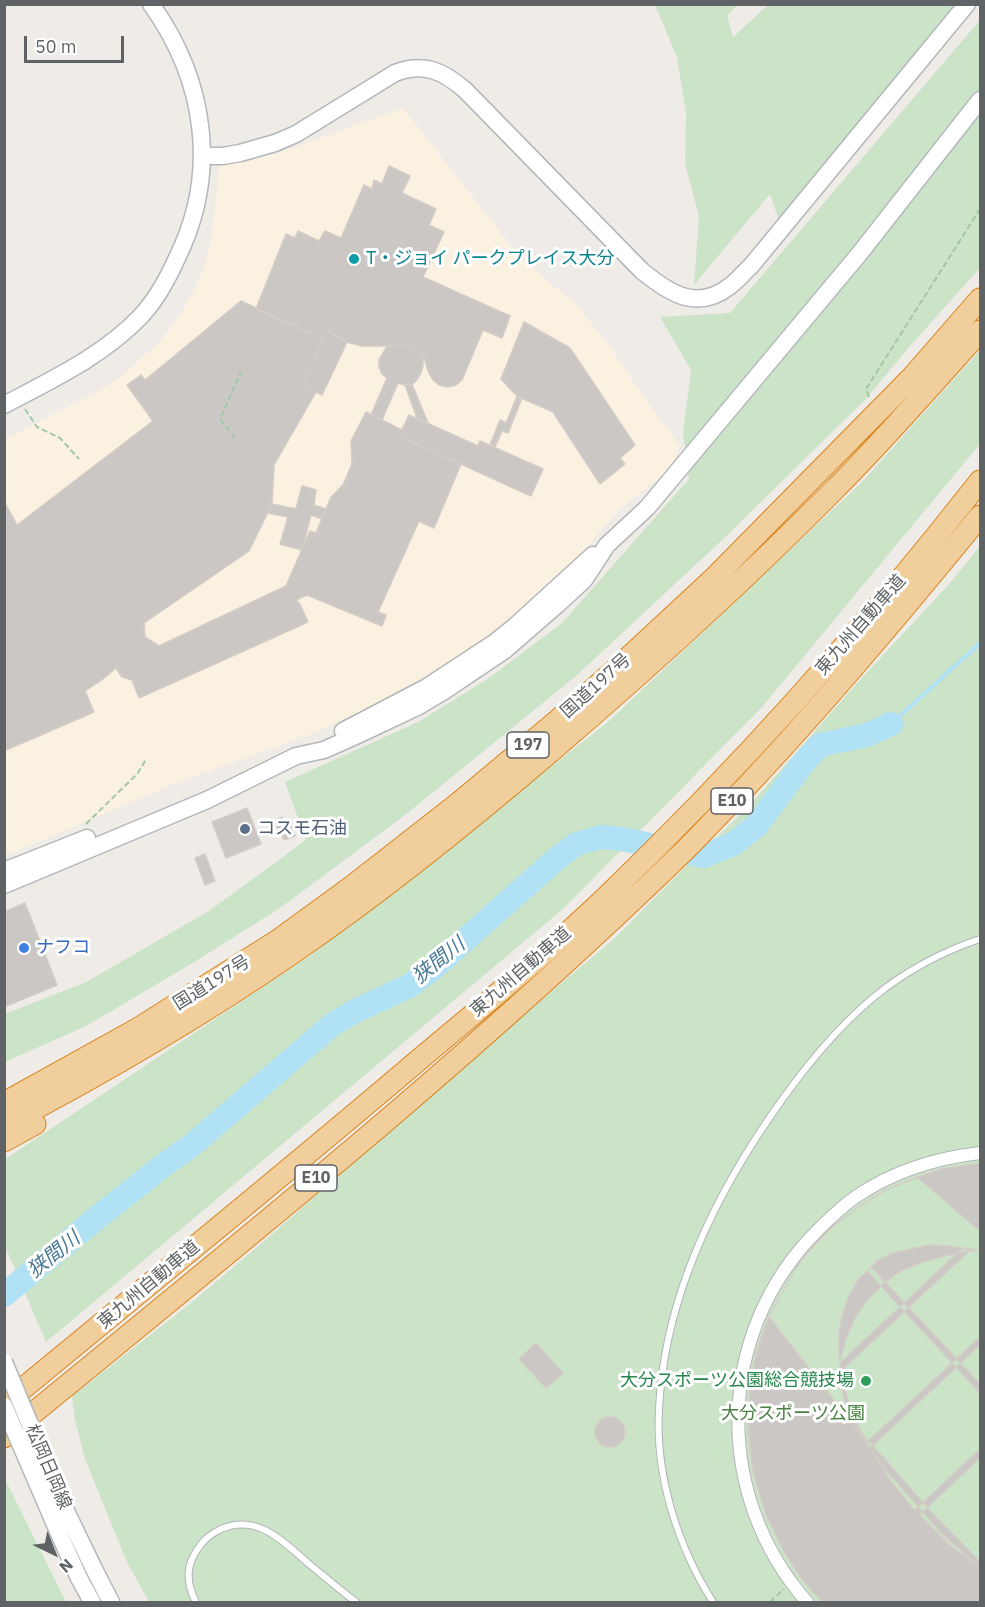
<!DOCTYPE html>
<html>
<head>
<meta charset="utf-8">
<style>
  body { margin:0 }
  #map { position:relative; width:985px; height:1607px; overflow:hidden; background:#efece7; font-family:"IBM Plex Sans",sans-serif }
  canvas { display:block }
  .frame { position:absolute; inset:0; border:6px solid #5f6366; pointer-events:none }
  .north { position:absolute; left:24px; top:1523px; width:60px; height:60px; -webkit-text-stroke:4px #fff; paint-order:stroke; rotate:137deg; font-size:16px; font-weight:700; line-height:24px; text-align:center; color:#5f6366 }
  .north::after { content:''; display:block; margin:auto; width:21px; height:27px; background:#5f6366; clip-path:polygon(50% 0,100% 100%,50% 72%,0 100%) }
  .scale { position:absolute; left:24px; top:36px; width:100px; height:27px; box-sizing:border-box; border:3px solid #5f6366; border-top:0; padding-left:8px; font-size:18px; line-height:21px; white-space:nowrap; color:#5f6366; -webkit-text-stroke:4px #fff; paint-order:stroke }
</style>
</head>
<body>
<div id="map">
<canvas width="985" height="1607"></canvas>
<div class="frame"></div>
<div class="north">N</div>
<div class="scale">50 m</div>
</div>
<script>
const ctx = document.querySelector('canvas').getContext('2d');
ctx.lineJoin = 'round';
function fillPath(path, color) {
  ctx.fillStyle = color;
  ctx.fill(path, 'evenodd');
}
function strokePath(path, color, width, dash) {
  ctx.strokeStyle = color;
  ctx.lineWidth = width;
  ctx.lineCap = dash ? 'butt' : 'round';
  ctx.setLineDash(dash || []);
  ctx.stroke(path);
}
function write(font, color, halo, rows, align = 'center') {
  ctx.font = font + ' "IBM Plex Sans","Noto Sans JP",sans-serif';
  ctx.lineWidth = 6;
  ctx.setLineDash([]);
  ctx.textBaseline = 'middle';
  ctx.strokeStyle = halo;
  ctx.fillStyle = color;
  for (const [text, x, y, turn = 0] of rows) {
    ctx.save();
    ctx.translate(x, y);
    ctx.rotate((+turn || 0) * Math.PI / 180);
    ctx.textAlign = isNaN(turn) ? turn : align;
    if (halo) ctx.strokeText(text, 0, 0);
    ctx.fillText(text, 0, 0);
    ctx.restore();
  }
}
const commercial = new Path2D(`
  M403,108L518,255L577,306L609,345L646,400L680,446L670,469L619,510L574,561L534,601L488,639L426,680L314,733L181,781L5,856V439L100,390L122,376L159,342L176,320L190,298L201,275L210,247L220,164L249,161L284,151Z`);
const green = new Path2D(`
  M655,5H737L727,16L733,37L768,5H956L779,220L770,194L694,285L699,216L685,164L686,113L677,57Z
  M980,20V268L911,345L865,400L720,542L576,676L405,815L280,908L191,964L86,1026L5,1062V1014L86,982L209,911L306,840L285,782L418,722L489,678L562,623L689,479L683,433L691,370L660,317L730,313Z
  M980,350V444L762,707L563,909L46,1342L5,1246L4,1160L311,955L608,722L863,481Z
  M980,546V1602H149L127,1562L85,1459L75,1420L72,1396L191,1303L262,1243L431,1093L615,938L675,877L747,808L859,681L951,582Z
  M4,1479H5L66,1602H5Z`);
const stream = new Path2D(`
  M891,724L980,643`);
const river = new Path2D(`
  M4,1295L98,1217L165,1164L192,1145L333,1024L355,1011L409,986L431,970L555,860L576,844L601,837L622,839L704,856L733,844L756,826L805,761L820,745L867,735L891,724`);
const building = new Path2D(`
  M389,166L410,176L402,193L436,209L429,225L444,232L423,277L510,316L502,338L483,330L462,380L456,385L447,387L439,385L433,380L429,373L423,355L414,347L399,344L386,346H361L344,341L327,330L323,339L256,309L286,234L295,238L298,231L319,241L325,231L341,238L364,185L372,189L374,180L382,184Z
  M241,301L323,339L303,386L316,392L274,465L272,504L249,551L144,623L145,637L159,646L286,586L310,531L316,533L331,497L343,485L352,464L351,441L366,412L402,430L399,436L461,464L434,528L419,521L378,612L386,615L382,626L307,595L296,600L300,604L308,622L139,698L132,680L122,677L116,668L103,679L85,691L94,712L4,751V501L17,525L153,421L127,385L141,375L145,380Z
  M524,322L570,348L635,445L620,458L625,464L600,484L553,412L517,396L501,379Z
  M327,330L347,342L322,395L303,386Z
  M399,344L414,347L423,355V365L421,373L416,381L411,385H405L398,383L382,420L371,415L387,378L382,374L379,367V360L386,348L391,345Z
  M412,384L428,423L417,418L405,385Z
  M517,396L522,398L508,433L502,431L495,447L490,445L500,420L506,423Z
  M409,415L478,446L480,441L543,469L531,496L399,436Z
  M302,486L316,490L314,505L326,509L322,519L311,515L302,550L280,544L288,517L268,513L272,504L296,509Z
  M247,808L261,844L226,858L212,822Z
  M282,817L285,823L289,821L295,836L284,840L274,821Z
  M205,854L215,881L205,885L195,858Z
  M25,903L57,985L4,1007V912Z
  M980,1163V1251H967L944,1256L920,1263L899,1272L883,1284L869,1298L856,1316L847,1336L841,1357V1384L845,1404L855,1427L885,1469L943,1535L980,1567V1602H823L803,1581L783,1550L766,1515L754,1476L748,1434V1411L752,1371L761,1337L769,1317L794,1271L806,1254L834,1225L867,1201L884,1191L902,1183L941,1169Z
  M980,1163V1251L949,1246L929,1245L893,1253L878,1260L858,1280L849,1296L843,1313L839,1331V1352L842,1376L848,1401L861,1431L874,1455L890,1480L911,1506L931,1527L951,1546L980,1567V1602H823L803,1581L783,1550L766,1515L754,1476L748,1434V1411L752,1371L761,1337L769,1317L794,1271L806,1254L834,1225L867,1201L884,1191L902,1183L941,1169Z
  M980,1163V1231L917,1177L941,1169Z
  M963,1248L971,1249L841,1371L840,1363Z
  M871,1267L980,1384V1393L867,1271Z
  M769,1317L844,1413L936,1517L980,1562V1602H823L803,1581L783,1550L766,1515L754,1476L751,1457L748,1411L750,1391L756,1353Z
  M980,1337V1345L870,1448L866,1443Z
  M536,1343L563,1373L546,1388L519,1359Z
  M595 1432a15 15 0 1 1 30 0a15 15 0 1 1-30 0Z
  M980,1449V1458L919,1515L915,1510Z`);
const path = new Path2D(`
  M869,397L866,389L980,209
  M25,409L37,427L60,438L79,459
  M235,438L220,419L241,372
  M86,824L137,774L147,758
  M770,1602L784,1589`);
const lane = new Path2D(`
  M196,1602C187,1585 185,1567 197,1550C203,1540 210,1534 221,1529C257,1513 284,1542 309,1564C325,1577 340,1590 356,1602
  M713,1602C678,1547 655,1476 659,1409C664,1303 711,1203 770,1117C800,1073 833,1031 874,997C904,972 943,951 980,939`);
const street = new Path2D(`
  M807,1602C713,1495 715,1334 816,1232C829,1219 842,1206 857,1196C894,1171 937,1158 980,1153`);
const secondary = new Path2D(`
  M202,156H223L240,153L275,143L296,134L395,73C424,62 443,71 465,90L642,271C669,293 697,312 730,286C738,280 744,272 751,266L967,4
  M4,405C53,379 103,356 141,316C156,300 168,278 177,258C219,173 206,81 151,4
  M343,731L427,687L494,643L514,627L593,555
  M4,871L87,838
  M4,885L207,800L296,756L324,750L362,733L417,707L444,691L505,650L558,604L584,580L607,545L647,508L860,253L980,100
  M94,1569L111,1602
  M79,1578L92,1602`);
const highway = new Path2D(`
  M4,1103L139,1028L277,941L351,887L456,805L558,720L614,671L713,579L913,376L980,299
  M4,1125C104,1073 201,1016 294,952C383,891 467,823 549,753C647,669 743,582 834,490C885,439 932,385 980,331
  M4,1141L35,1124
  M4,1404C143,1289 284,1175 421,1058C483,1006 546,954 605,898C740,768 865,628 980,481
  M4,1437C234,1248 467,1062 680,855C703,833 724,809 746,787C828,700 905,608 980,516`);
const secondaryBridge = new Path2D(`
  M4,1362L67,1513L94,1569
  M4,1406L57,1529L79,1578`);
const markers = [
  [354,259,6,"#0f9aa8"],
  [245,829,6,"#5c6f8a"],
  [24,948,6,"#3f7fe0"],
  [866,1381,6,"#2e9e5b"]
];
const shields = [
  [528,745,42],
  [732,801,42],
  [316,1178,42]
];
const shieldNames = [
  ["197",528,745],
  ["E10",732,801],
  ["E10",316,1178]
];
const cultureNames = [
  ["T・ジョイ パークプレイス大分",366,259]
];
const streetNames = [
  ["東九州自動車道",861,625,-49],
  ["国道197号",596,686,-42],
  ["東九州自動車道",521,972,-41],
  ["国道197号",212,983,-32],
  ["東九州自動車道",149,1285,-40],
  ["松岡日岡線",48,1467,67]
];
const serviceNames = [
  ["コスモ石油",257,829]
];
const shopNames = [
  ["ナフコ",36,948]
];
const leisureNames = [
  ["大分スポーツ公園総合競技場",854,1381]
];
const parkNames = [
  ["大分スポーツ公園",793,1414]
];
const waterNames = [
  ["狭間川",439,961,-39],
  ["狭間川",54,1255,-39]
];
fillPath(commercial, '#faf1e1');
fillPath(green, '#cbe3c7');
strokePath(stream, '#b1e1f5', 4);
strokePath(river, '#b1e1f5', 24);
fillPath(building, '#cac7c4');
strokePath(building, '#d3cdc6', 1.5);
strokePath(lane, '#b2b5b8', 8);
strokePath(street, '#b2b5b8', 14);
strokePath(secondary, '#b3b7ba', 19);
strokePath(highway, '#da831c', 23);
strokePath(path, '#a3c6a7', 2, [6, 3]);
strokePath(lane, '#fff', 6);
strokePath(street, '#fff', 12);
strokePath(secondary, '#fff', 16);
strokePath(highway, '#f0cf9d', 21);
strokePath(secondaryBridge, '#b3b7ba', 19, []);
strokePath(secondaryBridge, '#fff', 16);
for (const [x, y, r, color] of markers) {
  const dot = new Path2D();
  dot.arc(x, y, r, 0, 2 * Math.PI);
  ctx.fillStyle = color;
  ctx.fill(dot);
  strokePath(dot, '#fff', 2);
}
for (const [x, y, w] of shields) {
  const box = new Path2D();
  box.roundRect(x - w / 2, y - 13, w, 26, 4.5);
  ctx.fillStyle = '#fff';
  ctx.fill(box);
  strokePath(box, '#5f6366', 1.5);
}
write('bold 16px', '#5f6366', null, shieldNames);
write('18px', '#0d838f', '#fff', cultureNames, 'left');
write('18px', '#5f6366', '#fff', streetNames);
write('18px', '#4e5e75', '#fff', serviceNames, 'left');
write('18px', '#366cbe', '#fff', shopNames, 'left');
write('18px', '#27864d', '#fff', leisureNames, 'right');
write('18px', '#488241', '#fff', parkNames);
write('italic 20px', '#487995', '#fff', waterNames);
</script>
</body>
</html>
